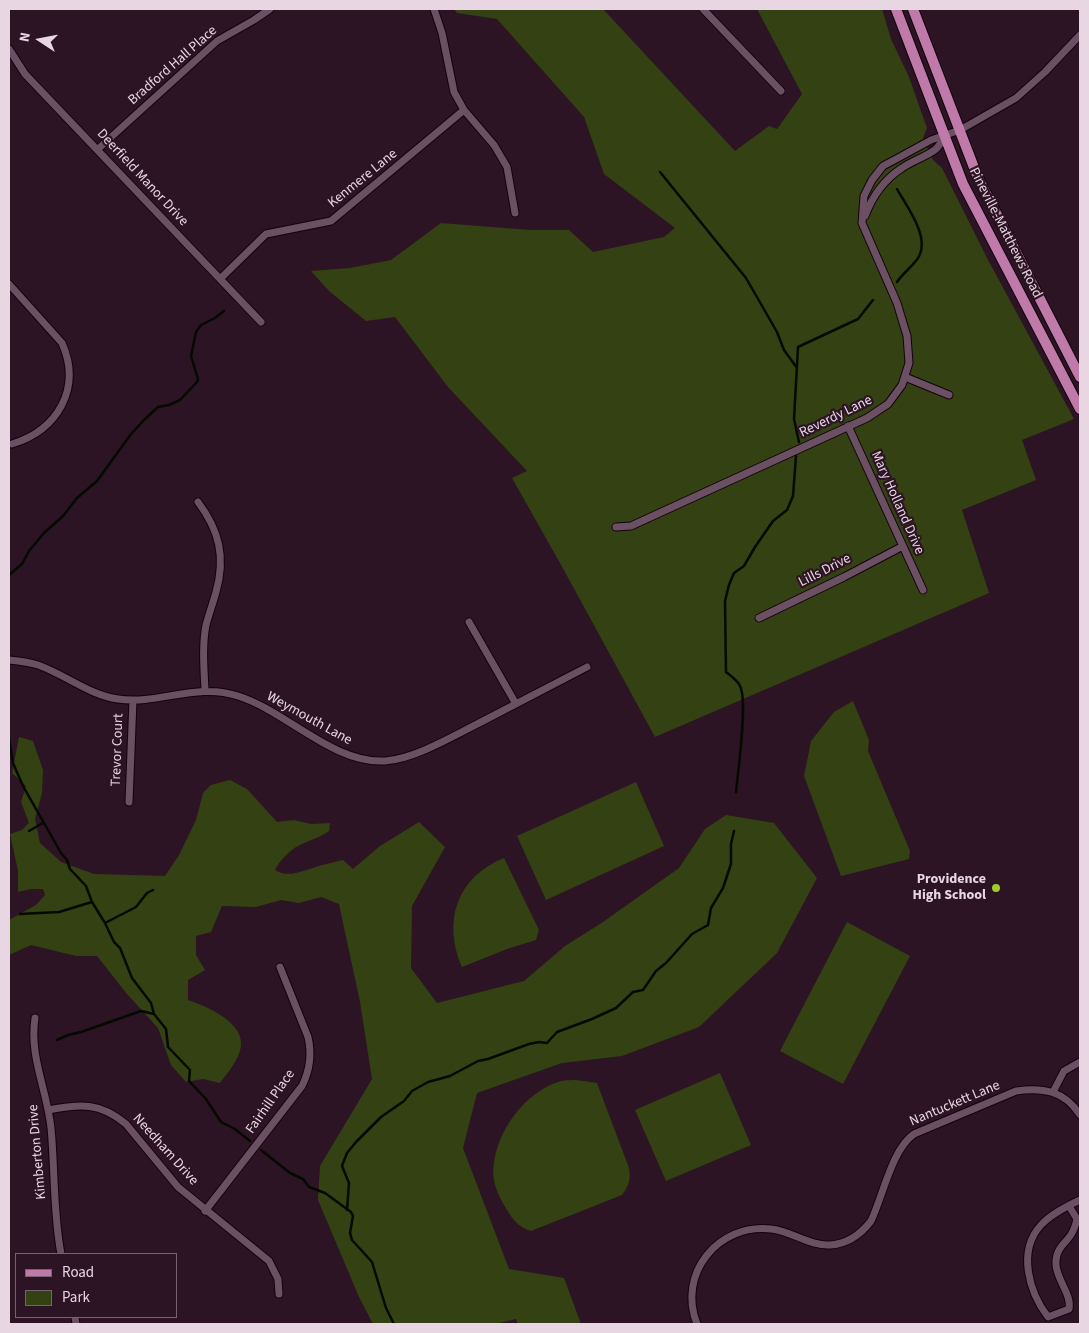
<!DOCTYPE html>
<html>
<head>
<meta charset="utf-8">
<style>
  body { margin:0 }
  #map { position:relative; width:1089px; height:1333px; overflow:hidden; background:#2c1425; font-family:"Source Sans 3",sans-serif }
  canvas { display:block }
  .frame { position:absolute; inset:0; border:10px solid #e8d7e2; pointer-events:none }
  .legend { position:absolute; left:15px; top:1253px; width:162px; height:65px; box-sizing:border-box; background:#2c1425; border:1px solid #776271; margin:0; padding:6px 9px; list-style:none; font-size:15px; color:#e8d7e2 }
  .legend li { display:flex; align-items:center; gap:10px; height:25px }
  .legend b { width:25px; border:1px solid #776271 }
  .north { position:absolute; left:15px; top:15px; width:50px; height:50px; -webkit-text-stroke:4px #2c1425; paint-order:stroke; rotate:281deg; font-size:14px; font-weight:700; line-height:20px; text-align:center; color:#e8d7e2 }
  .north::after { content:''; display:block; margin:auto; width:18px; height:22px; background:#e8d7e2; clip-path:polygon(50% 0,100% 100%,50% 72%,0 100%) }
</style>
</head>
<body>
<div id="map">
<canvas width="1089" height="1333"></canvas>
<div class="frame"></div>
<ul class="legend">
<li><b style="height:6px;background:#c07aa9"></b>Road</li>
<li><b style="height:14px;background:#344112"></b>Park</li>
</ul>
<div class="north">N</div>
</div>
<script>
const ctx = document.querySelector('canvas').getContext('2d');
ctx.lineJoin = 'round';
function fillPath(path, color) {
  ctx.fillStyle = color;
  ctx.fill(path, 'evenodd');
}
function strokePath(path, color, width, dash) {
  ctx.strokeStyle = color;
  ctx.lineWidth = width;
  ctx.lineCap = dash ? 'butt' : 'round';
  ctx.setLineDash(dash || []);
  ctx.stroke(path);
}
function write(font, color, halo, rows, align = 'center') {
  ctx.font = font + ' "Source Sans 3",sans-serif';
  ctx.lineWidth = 4.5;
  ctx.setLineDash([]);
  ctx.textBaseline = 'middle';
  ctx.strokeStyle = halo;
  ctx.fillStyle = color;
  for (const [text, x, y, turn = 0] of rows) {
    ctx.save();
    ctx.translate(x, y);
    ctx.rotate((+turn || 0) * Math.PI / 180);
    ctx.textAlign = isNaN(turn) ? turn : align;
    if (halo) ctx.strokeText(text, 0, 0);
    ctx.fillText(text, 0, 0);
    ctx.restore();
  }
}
const green = new Path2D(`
  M454,9H603L735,151L769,126L777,129L802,94L757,9H882L891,39L909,77L927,128L923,138L933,160L942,168L987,258L1074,419L1022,440L1036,480L962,510L989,593L655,737L560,563L512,478L527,471L448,387L395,317L366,321L329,291L311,271L350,268L391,260L441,223L530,230H569L593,252L664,237L675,228L604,174L584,117L497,19L457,13Z
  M853,701L869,740L868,751L910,851L909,859L841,876L804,776L811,741L834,712Z
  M19,737L33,741L43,770L42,793L35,819L40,843L61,862L94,874L165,876L179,855L196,820L203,793L211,785L230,780L247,789L277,822L294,820L311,824L330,823L329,831C319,838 310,840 300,845C291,849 279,861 275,870C289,879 304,870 319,866C326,864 335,862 343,860L353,869L380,846L419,822L445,847L412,906L411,968L437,1003L524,981L565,946L603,922L679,868L705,829L726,815L774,823L817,878L777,953L699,1027L622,1056L562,1063L477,1093L463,1148L509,1269L564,1278L581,1324H518L516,1319L495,1324H373L359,1297L318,1200L320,1166L372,1079L360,1002L339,904L321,897L299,903L281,900L256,907L222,906L211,932L196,936V955L205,970L188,980V1000C206,1006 244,1022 241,1046C239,1060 228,1072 220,1083L203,1079L186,1082L171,1065L158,1028L127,994L97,956H76L31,945L9,955V920L36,905L45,895L43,889H31L18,892V871L10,834L22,830L29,823L21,802L26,786L12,773Z
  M636,782L664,846L546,900L517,836Z
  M504,858L539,930L536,940L507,949L462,967C442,921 457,877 504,858Z
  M847,922L910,956L843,1084L780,1051Z
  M720,1073L751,1145L666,1181L635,1110Z
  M576,1080L597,1083L629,1168C631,1179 629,1186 622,1195L531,1231C517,1227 511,1217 504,1205C500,1198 495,1188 494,1180C489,1141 522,1092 561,1081C565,1080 571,1080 576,1080Z`);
const stream = new Path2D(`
  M660,172L746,278L777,332L784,350L797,368
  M897,282C903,273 912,267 918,258C931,238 907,207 897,189
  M799,442L794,419L798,347L858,319L873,300
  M9,575L22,564L29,551L44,533L63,516L77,498L97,481L131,434L145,419L158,407L169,405L180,400L197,382L198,379L191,356L196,332L201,325L215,318L224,311
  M9,739L13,763L23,786L61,853L67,860L70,869L86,886L92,902L105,923L114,942L120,948L132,978L151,1003L154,1014L166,1029L168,1047L190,1070L189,1081L206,1099L221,1122L235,1129L250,1141
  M736,792C738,772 748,700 740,686C738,681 731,676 726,672L725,601L729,585L734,573L744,566L755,547L773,521L787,510L793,496L796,456
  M29,831L43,823
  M20,914L59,912L92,902
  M105,923L136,907L147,893L153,890
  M57,1040L68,1035L81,1032L141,1011L154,1014
  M261,1150L290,1173L303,1179L309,1187L325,1193L351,1212L353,1216L350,1233L352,1240L372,1262L386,1308L394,1324
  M347,1210L349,1183L342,1166L347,1153L356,1142L381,1117L404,1101L412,1091L428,1082L450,1076L478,1061L488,1059L529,1044L539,1042L547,1043L557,1032L592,1019L616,1008L633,992L643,990L656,971L666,963L692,934L708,925L711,908L723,888L731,864V844L734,831`);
const minor = new Path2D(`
  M434,9L442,33L454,92L464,110L494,145L507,167L515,213
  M703,9L781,91
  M9,49L25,74L261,322
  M98,149L217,41L254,20L270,9
  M865,216C872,197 885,179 902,168C913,160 926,157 936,149C940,145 942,140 946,136
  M220,279L266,234L331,221L464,110
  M9,284L62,343C82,388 58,430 12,444
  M905,377L949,395
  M848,426L923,590
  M198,502C219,530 226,557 216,592C213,603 209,614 206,625C202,646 204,669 205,690
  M616,527L631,526L867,418L888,404L902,385L909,363L907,336L897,303L862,223L864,196L872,180L883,166L898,158L931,140L960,130L1016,98L1045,72L1080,35
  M759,618L844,577L903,546
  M469,622L516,704
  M9,660C19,661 29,662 38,665C66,675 89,695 118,699C160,705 196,682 238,696C286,711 333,764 385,761C415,759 455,735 483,721C517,703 552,685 587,667
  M129,802L133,700
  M35,1018C29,1056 47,1090 51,1128C55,1170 53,1212 61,1254
  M1053,1092L1064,1071L1080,1062
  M48,1110C80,1104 100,1102 126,1124L178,1187L269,1261L278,1279L279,1294
  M1069,1206L1077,1219C1076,1223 1075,1227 1073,1231C1068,1243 1055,1246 1056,1265C1057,1280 1072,1295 1069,1309L1048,1317C1029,1292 1017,1251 1041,1225C1051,1214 1067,1206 1080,1200
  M205,1211L302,1086C310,1070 312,1054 308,1037L280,967
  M75,1317L76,1324
  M697,1324C677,1274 718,1223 771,1229C791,1231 810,1246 830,1245C847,1244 861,1234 871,1221C883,1196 892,1149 914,1134L1016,1091C1043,1087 1065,1091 1080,1115`);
const primary = new Path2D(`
  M896,9L963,184L1080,409
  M913,9L978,178L1080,377`);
const markers = [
  [996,888,5,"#a1c929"]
];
const streetNames = [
  ["Bradford Hall Place",173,66,-41],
  ["Deerfield Manor Drive",142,178,47],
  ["Kenmere Lane",363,179,-39],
  ["Pineville-Matthews Road",1005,233,63],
  ["Reverdy Lane",836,417,-26],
  ["Mary Holland Drive",897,503,66],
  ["Lills Drive",825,571,-27],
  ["Weymouth Lane",309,719,29],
  ["Trevor Court",118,750,-88],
  ["Fairhill Place",271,1102,-55],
  ["Nantuckett Lane",955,1104,-23],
  ["Needham Drive",165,1150,48],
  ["Kimberton Drive",38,1152,-95]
];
const poiNames = [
  ["Providence",986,880],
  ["High School",986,896]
];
fillPath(green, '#344112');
strokePath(stream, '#050a00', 2.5);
strokePath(minor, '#13020e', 9);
strokePath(primary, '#13020e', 12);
strokePath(minor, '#6b4f62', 7);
strokePath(primary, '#c07aa9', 10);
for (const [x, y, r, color] of markers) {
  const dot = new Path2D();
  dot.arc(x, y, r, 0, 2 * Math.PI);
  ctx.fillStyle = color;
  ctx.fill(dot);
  strokePath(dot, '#2c1425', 2);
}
write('14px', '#e8d7e2', '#2c1425', streetNames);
write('bold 14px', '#e8d7e2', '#2c1425', poiNames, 'right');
</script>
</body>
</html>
